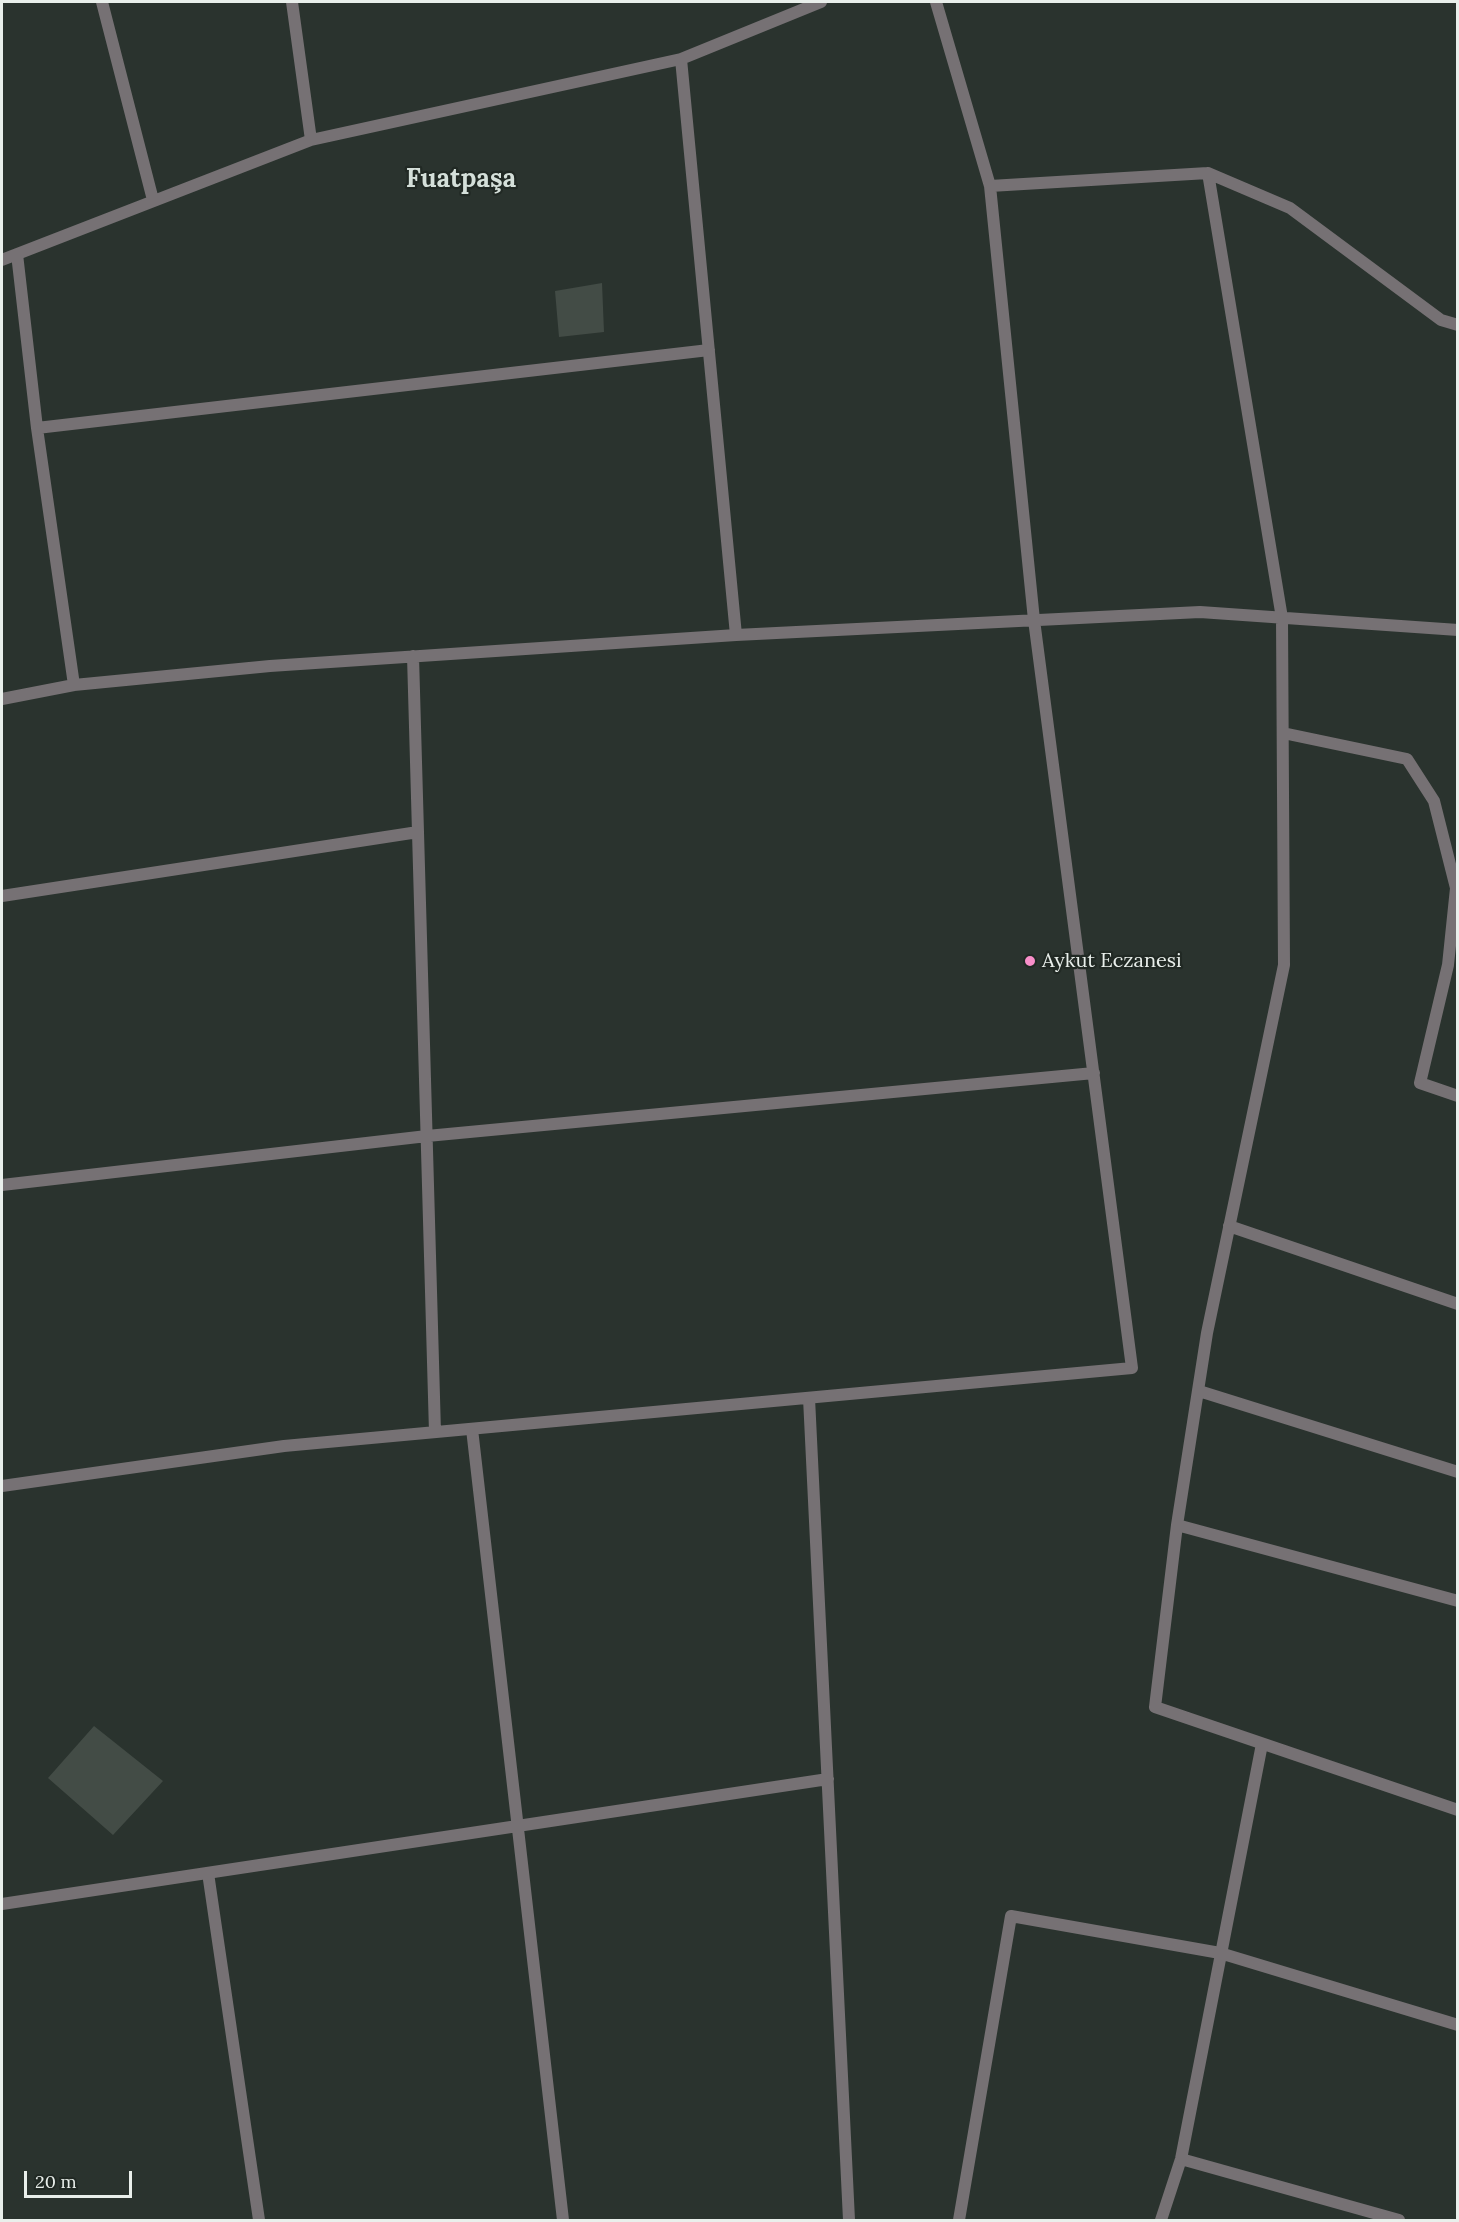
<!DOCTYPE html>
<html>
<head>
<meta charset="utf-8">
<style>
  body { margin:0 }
  #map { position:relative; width:1459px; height:2222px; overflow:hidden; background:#2a332e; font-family:Lora,serif }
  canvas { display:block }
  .frame { position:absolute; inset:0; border:3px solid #e9efeb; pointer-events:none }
  .scale { position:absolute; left:24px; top:2171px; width:108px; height:27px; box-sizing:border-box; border:3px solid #e9efeb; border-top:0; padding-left:8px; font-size:18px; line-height:21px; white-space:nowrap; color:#e9efeb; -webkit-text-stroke:4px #212924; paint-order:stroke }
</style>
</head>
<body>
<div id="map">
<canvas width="1459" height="2222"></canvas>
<div class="frame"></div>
<div class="scale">20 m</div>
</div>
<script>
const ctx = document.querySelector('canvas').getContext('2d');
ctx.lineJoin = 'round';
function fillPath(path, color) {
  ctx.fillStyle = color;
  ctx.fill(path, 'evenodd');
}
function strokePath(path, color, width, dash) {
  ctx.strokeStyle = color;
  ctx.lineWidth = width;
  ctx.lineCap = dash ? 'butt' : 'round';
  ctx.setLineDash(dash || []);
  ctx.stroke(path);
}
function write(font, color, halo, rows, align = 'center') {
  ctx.font = font + ' Lora,serif';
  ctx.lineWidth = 4.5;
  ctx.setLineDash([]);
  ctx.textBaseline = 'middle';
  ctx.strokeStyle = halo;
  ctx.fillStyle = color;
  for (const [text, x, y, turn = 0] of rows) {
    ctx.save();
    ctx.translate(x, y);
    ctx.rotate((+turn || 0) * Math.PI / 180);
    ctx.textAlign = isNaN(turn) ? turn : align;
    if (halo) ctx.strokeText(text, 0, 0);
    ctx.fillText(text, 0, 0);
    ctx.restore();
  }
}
const building = new Path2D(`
  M602,283L604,332L559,337L555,291Z
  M94,1726L163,1781L113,1835L48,1778Z`);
const minor = new Path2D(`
  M102,2L153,200
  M292,2L311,140
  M681,59L736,635
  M1208,173L1282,618L1284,965L1207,1333L1177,1525L1155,1707L1458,1810
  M990,186L1208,173L1290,208L1441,320L1458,325
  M17,254L37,428L74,685
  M2,260L311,140L681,59L821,2
  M37,428L709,350
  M413,656L435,1432
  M2,699L74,685L270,666L736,635L1200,612L1458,630
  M1283,733L1407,759L1434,801L1456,888L1448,965L1420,1083L1458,1096
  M2,896L418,832
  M2,1185L427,1136L1094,1073
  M1229,1226L1458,1304
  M1199,1391L1458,1472
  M809,1398L849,2220
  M472,1429L563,2220
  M2,1486L284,1446L1132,1368L1034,620L990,186L936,2
  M1177,1525L1458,1601
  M208,1873L259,2220
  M2,1904L828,1779
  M1181,2159L1399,2220
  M959,2220L1011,1916L1220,1953L1458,2025
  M1161,2220L1181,2159L1262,1744`);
const markers = [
  [1030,961,6,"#f98fca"]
];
const poiNames = [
  ["Aykut Eczanesi",1042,961]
];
const districtNames = [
  ["Fuatpaşa",461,180]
];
fillPath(building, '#434c46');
strokePath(minor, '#767174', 12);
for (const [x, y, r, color] of markers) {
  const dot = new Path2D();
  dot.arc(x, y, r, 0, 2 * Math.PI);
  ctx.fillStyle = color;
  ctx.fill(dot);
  strokePath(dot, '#212924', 2);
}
write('20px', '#e9efeb', '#212924', poiNames, 'left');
write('bold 26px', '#d4dfd9', '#212924', districtNames);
</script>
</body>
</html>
